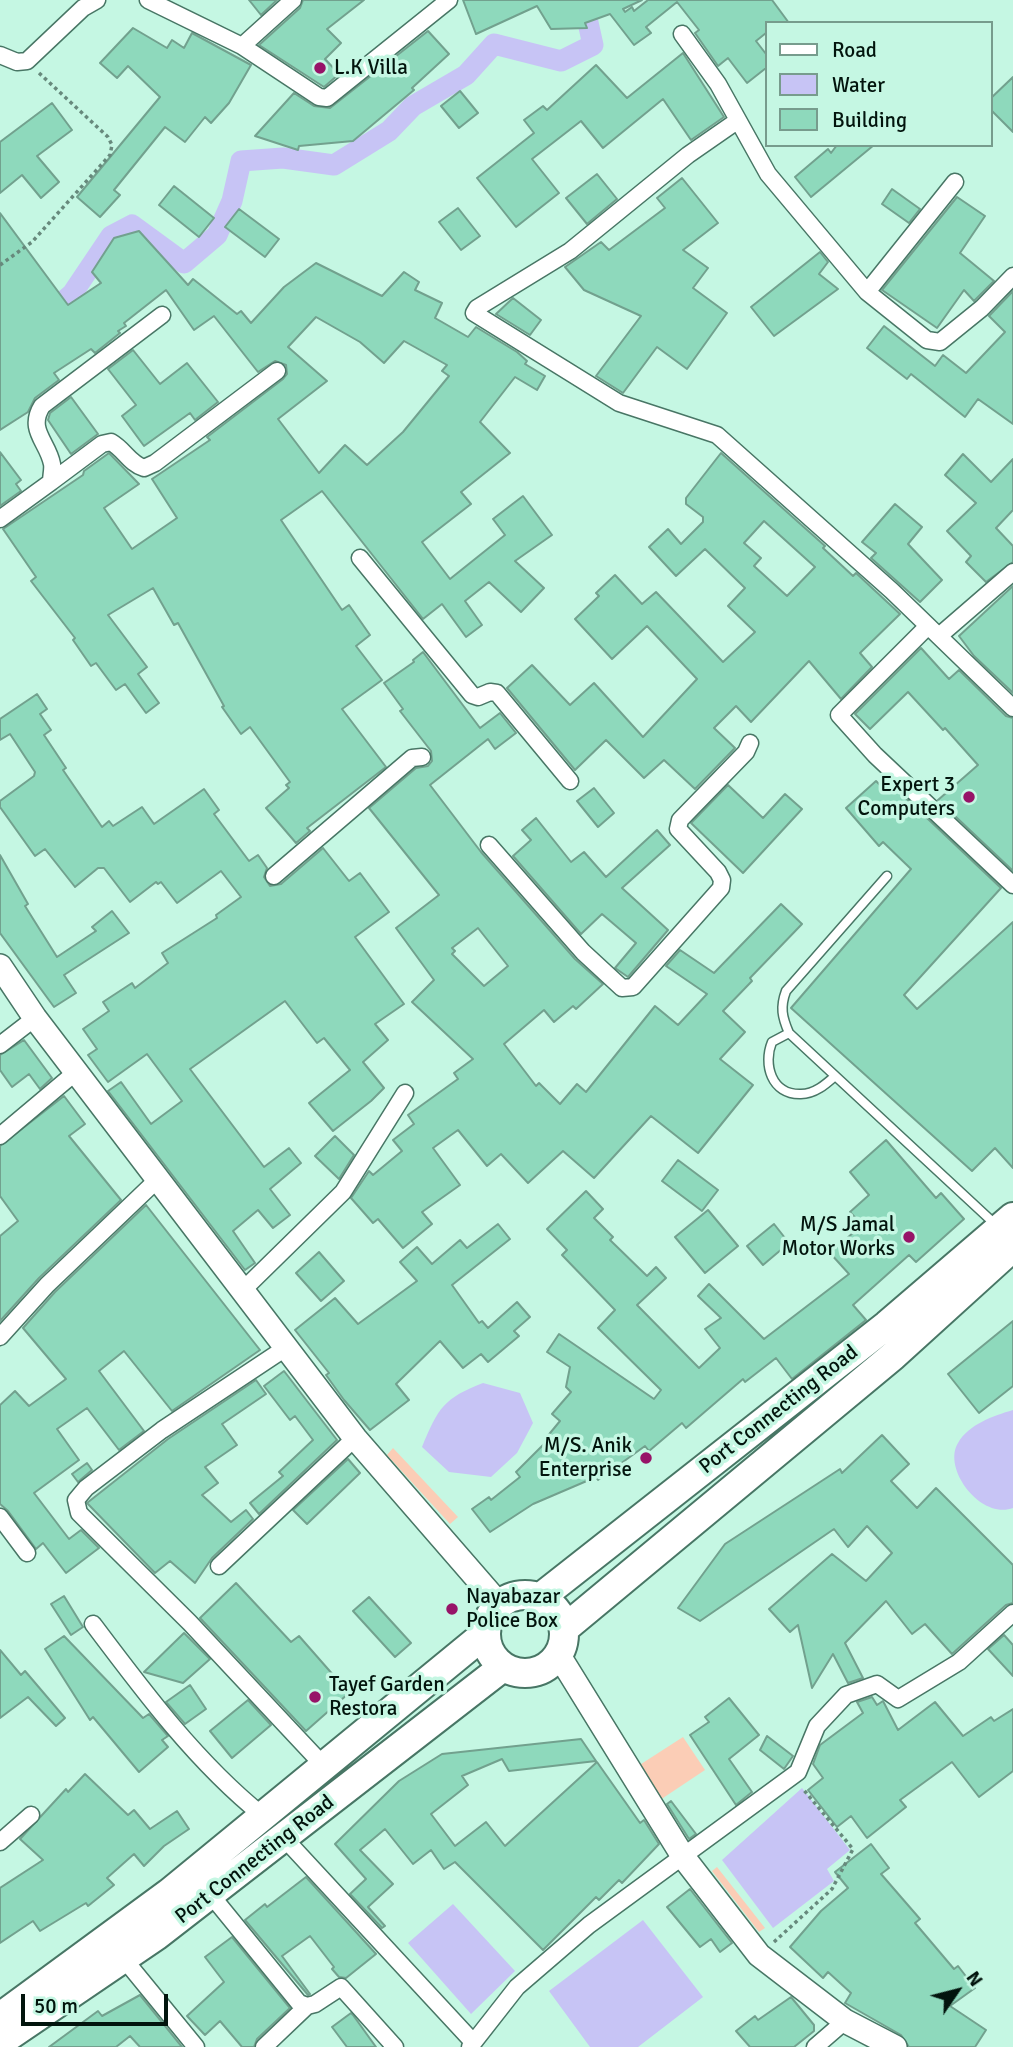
<!DOCTYPE html>
<html>
<head>
<meta charset="utf-8">
<style>
  body { margin:0 }
  #map { position:relative; width:1013px; height:2047px; overflow:hidden; background:#c5f7e3; font-family:Signika,sans-serif }
  canvas { display:block }
  .legend { position:absolute; left:765px; top:21px; width:228px; height:126px; box-sizing:border-box; background:#c5f7e3; border:2px solid #779c8d; margin:0; padding:9px 12px; list-style:none; font-size:21px; color:#02140d }
  .legend li { display:flex; align-items:center; gap:14px; height:35px }
  .legend b { width:35px; border:2px solid #779c8d }
  .north { position:absolute; left:922px; top:1956px; width:70px; height:70px; -webkit-text-stroke:5px #c5f7e3; paint-order:stroke; rotate:55deg; font-size:19px; font-weight:700; line-height:28px; text-align:center; color:#02140d }
  .north::after { content:''; display:block; margin:auto; width:24px; height:32px; background:#02140d; clip-path:polygon(50% 0,100% 100%,50% 72%,0 100%) }
  .scale { position:absolute; left:21px; top:1994px; width:147px; height:32px; box-sizing:border-box; border:4px solid #02140d; border-top:0; padding-left:9px; font-size:21px; line-height:24px; white-space:nowrap; color:#02140d; -webkit-text-stroke:5px #c5f7e3; paint-order:stroke }
</style>
</head>
<body>
<div id="map">
<canvas width="1013" height="2047"></canvas>
<ul class="legend">
<li><b style="height:9px;background:#fff"></b>Road</li>
<li><b style="height:19px;background:#c7c4f5"></b>Water</li>
<li><b style="height:19px;background:#8ed9bc"></b>Building</li>
</ul>
<div class="north">N</div>
<div class="scale">50 m</div>
</div>
<script>
const ctx = document.querySelector('canvas').getContext('2d');
ctx.lineJoin = 'round';
function fillPath(path, color) {
  ctx.fillStyle = color;
  ctx.fill(path, 'evenodd');
}
function strokePath(path, color, width, dash) {
  ctx.strokeStyle = color;
  ctx.lineWidth = width;
  ctx.lineCap = dash ? 'butt' : 'round';
  ctx.setLineDash(dash || []);
  ctx.stroke(path);
}
function write(font, color, halo, rows, align = 'center') {
  ctx.font = font + ' Signika,sans-serif';
  ctx.lineWidth = 7;
  ctx.setLineDash([]);
  ctx.textBaseline = 'middle';
  ctx.strokeStyle = halo;
  ctx.fillStyle = color;
  for (const [text, x, y, turn = 0] of rows) {
    ctx.save();
    ctx.translate(x, y);
    ctx.rotate((+turn || 0) * Math.PI / 180);
    ctx.textAlign = isNaN(turn) ? turn : align;
    if (halo) ctx.strokeText(text, 0, 0);
    ctx.fillText(text, 0, 0);
    ctx.restore();
  }
}
const green = new Path2D(`
  M393,1448L458,1517L450,1524L387,1455Z
  M683,1737L705,1770L660,1800L638,1766Z
  M717,1867L765,1928L759,1932L712,1871Z`);
const water = new Path2D(`
  M483,1383L520,1393L533,1423L517,1453L491,1477L449,1472L422,1447C438,1408 444,1398 483,1383Z
  M1013,1410V1508C981,1520 942,1469 958,1443C969,1424 993,1416 1013,1410Z
  M802,1788L850,1850L827,1869L834,1881L773,1928L722,1860Z
  M453,1904L515,1971L471,2014L408,1943Z
  M643,1920L703,1997L638,2047H590L549,1991Z`);
const canal = new Path2D(`
  M0,356L72,294L111,236L132,225L184,263L217,235L232,201L241,161L283,158L334,165L389,131L413,106L466,75L494,44L561,61L593,45L583,0`);
const building = new Path2D(`
  M249,0H277L261,15Z
  M303,0H364L327,29L341,43L325,59L339,74L324,87L259,45L300,8Z
  M463,0H642L623,9L625,12L632,7L634,11L648,0H772L789,23H766V33L756,41L766,54V68L747,83L728,58L718,66L695,33L699,30L677,2L646,27L651,33L634,45L610,14L585,23L587,28L551,29L537,6L476,34Z
  M133,28L167,48L172,40L184,48L192,33L251,65L229,103L211,123L205,117L185,142L165,127L114,190L120,195L100,217L77,197L160,97L128,66L117,78L100,63Z
  M428,31L449,54L412,88L414,90L353,141L299,146L298,150L255,136L294,93L314,106L330,108Z
  M683,53L724,117L691,140L663,99L603,148L581,121L532,159L559,193L516,227L477,178L534,133L524,120L543,106L547,110L596,65L627,98Z
  M1013,77V132L990,109V99Z
  M460,91L478,113L459,128L441,106Z
  M52,103L72,130L37,156L59,182L41,198L22,175L0,193V142Z
  M837,145H874L811,197L795,177L828,149L831,153Z
  M597,174L617,199L587,224L566,198Z
  M682,178L718,223L683,250L708,268L693,288L727,313L687,369L657,347L623,393L596,376L641,316L584,290L565,267L601,242L609,250L665,208L657,198Z
  M174,186L214,218L199,237L159,205Z
  M892,189L920,209L909,223L882,204Z
  M957,197L985,216L960,253L994,281L974,301L964,290L937,328L882,290Z
  M458,208L480,236L461,250L439,222Z
  M239,209L279,239L265,257L225,227Z
  M0,213L68,305L101,283L92,272L114,238L139,231L188,285L193,279L237,314L241,311L251,323L284,287L316,263L382,296L404,272L419,282L415,290L442,303L435,318L468,337L476,327L517,352L527,361L525,364L545,376L537,390L515,377L480,422L510,453L461,492L471,504L422,542L450,579L505,535L493,519L523,496L552,535L515,561L544,588L521,612L489,582L465,601L482,625L466,637L442,604L423,619L322,491L281,520L342,610L349,605L370,635L356,646L382,680L342,709L386,767L307,828L310,831L296,843L266,808L289,788L286,785L290,782L250,727L241,734L222,707L224,706L178,623L174,625L153,588L108,615L147,667L138,674L159,703L146,713L125,684L116,690L96,663L91,666L73,640L75,638L31,581L36,577L3,529L83,475L84,471L109,453L139,484L104,508L132,549L177,518L152,479L210,440L207,437L283,379L287,374L286,365L275,361L258,372L214,316L194,330L166,290L124,323L126,326L118,331L120,333L95,353L91,349L54,373L59,380L35,398L28,412L0,430ZM316,317L360,342L384,363L404,341L447,365L442,371L449,376L403,432L367,465L345,445L319,473L278,419L327,381L288,347Z
  M820,252L828,262L819,274L838,289L774,336L751,307Z
  M1013,291V424L978,399L965,417L911,374L907,379L867,348L884,326L935,366L943,355L966,373L1005,332L989,316Z
  M513,298L541,320L530,335L496,314Z
  M133,350L160,384L187,363L218,402L195,420L190,413L144,446L122,416L136,405L108,369Z
  M71,397L98,434L71,454L48,420L50,413Z
  M0,452L21,480L16,484L21,491L0,506Z
  M721,453L825,546L823,548L853,576L856,573L900,614L860,653L872,667L841,699L809,661L751,722L736,706L714,728L735,748L695,789L664,760L644,778L606,740L575,770L507,688L532,665L570,705L594,683L643,737L697,679L647,626L612,659L575,619L599,596L596,593L615,575L642,604L656,592L723,662L755,632L728,606L745,588L705,549L676,576L649,547L668,529L681,544L703,522V517L686,504V498ZM764,521L815,567L787,596L754,566L761,558L744,543Z
  M963,454L991,482L1013,459V510L996,528L1013,546V562L986,582L966,562L971,556L947,531L976,503L945,475Z
  M895,504L922,527L908,544L942,580L920,602L871,558L876,553L862,542Z
  M1013,586V693L974,656L959,636Z
  M921,648L949,679L959,670L1006,716L1013,718V871L938,800L978,765L945,728L943,730L908,692L870,729L855,714Z
  M423,652L480,728L500,713L516,733L495,749L488,739L430,785L481,852L575,959L603,984L576,1009L573,1006L554,1022L544,1010L504,1044L536,1086L539,1083L560,1104L577,1084L586,1092L655,1006L678,1025L707,994L666,966L680,950L714,973L781,904L802,924L750,978L752,981L723,1011L745,1032L720,1059L753,1085L698,1153L651,1116L594,1178L563,1151L528,1183L501,1154L487,1166L458,1130L433,1148L460,1185L422,1212L432,1224L403,1248L378,1219L373,1223L351,1198L369,1171L373,1175L402,1151L393,1140L414,1124L408,1115L458,1079L454,1073L473,1059L412,1002L434,980L396,928L439,895L369,808L416,768L428,766L432,761L431,751L400,711L403,709L384,683L414,662L413,660ZM478,928L508,966L484,986L452,954L455,951L452,948Z
  M37,694L47,709L40,714L51,730L44,735L66,768L63,770L102,827L109,821L113,826L142,807L154,824L204,789L219,810L214,814L249,861L258,855L267,868L264,877L270,886L281,884L323,848L349,881L360,873L389,912L355,937L404,1004L375,1024L388,1040L363,1062L384,1088L371,1101L333,1131L309,1103L350,1070L324,1038L317,1043L285,1001L190,1069L264,1167L289,1148L301,1163L270,1189L290,1215L273,1228L258,1210L233,1231L255,1263L245,1270L108,1091L121,1082L151,1124L182,1101L147,1054L108,1082L88,1055L97,1049L83,1029L109,1011L103,1002L132,983L135,988L168,963L162,953L217,918L216,915L241,897L221,871L177,903L161,882L158,884L156,882L130,902L104,868H98L75,887L45,849L35,856L0,807V801L34,776L35,772L10,734L0,740V719Z
  M876,781L886,791L892,785L1001,888L904,995L917,1009L1013,922V1168L995,1148L972,1171L791,1008L911,869L883,842L879,846L846,808Z
  M728,785L763,818L785,794L802,809L743,873L691,823Z
  M594,788L614,813L598,827L577,801Z
  M536,818L571,862L584,852L606,877L657,830L670,845L622,888L668,930L628,977L615,968L636,943L602,914L581,934L513,856L531,840L522,830Z
  M0,855L28,904L25,906L57,957L96,931L92,927L112,911L129,933L64,975L76,993L54,1007L0,933Z
  M24,1040L52,1078L40,1089L29,1074L12,1087L0,1070V1055Z
  M64,1096L85,1124L69,1136L121,1200L39,1278L0,1321V1236L18,1221L0,1196V1146Z
  M335,1136L354,1155L339,1179L315,1156Z
  M886,1140L936,1198L941,1193L964,1219L916,1262L909,1255L853,1305L866,1320L792,1379L776,1358L745,1382L743,1379L686,1428L682,1423L649,1451L645,1446L598,1480L596,1477L533,1504L490,1532L472,1509L489,1497L491,1500L520,1477L516,1472L548,1440L546,1438L560,1421L552,1414L571,1392L566,1387L570,1367L547,1352L559,1334L654,1399L661,1390L598,1328L615,1310L562,1255L567,1250L547,1229L586,1191L603,1209L594,1218L613,1237L610,1240L647,1276L656,1267L666,1278L637,1305L699,1368L720,1348L705,1329L721,1318L698,1296L709,1284L764,1339L849,1274L830,1253L862,1225L850,1212L869,1195L850,1172Z
  M678,1160L718,1190L702,1211L662,1181Z
  M146,1205L260,1350L172,1411L124,1351L99,1371L144,1431L119,1450L87,1408L57,1429L79,1460L34,1493L69,1539L81,1530L99,1548L66,1573L43,1543L36,1549L8,1511L0,1504V1405L15,1391L29,1406L66,1379L23,1328L55,1292Z
  M708,1210L738,1246L705,1273L675,1237Z
  M498,1224L510,1239L452,1285L479,1323L482,1321L488,1328L517,1302L530,1317L514,1331L519,1336L488,1362L481,1354L463,1368L440,1341L396,1384L409,1400L370,1430L344,1400L326,1375L329,1373L295,1330L335,1298L358,1324L417,1281L400,1262L417,1247L432,1264L460,1240L467,1248Z
  M774,1224L789,1243L763,1265L747,1246Z
  M319,1252L344,1281L321,1301L296,1273Z
  M1013,1321V1386L979,1413L948,1374Z
  M284,1371L337,1440L259,1514L250,1503L283,1476L279,1472L313,1440L295,1416L290,1420L264,1386Z
  M256,1380L266,1394L222,1424L237,1445L205,1467L218,1483L202,1495L231,1522L246,1510L253,1519L212,1558L195,1583L170,1561L155,1573L87,1503L168,1439Z
  M882,1435L909,1464L891,1481L917,1508L936,1488L1013,1565V1603L1006,1605L952,1654L925,1624L912,1634L886,1601L845,1643L863,1678L848,1683L833,1654L812,1688L798,1625L790,1632L769,1609L832,1554L866,1581L892,1553L867,1526L848,1547L834,1529L700,1621L678,1608L725,1544L840,1469L842,1473Z
  M348,1459L360,1473L307,1524L293,1510Z
  M87,1463L92,1470L78,1482L72,1474Z
  M236,1583L291,1642L299,1636L349,1693L306,1731L200,1618Z
  M64,1596L83,1627L71,1635L51,1604Z
  M369,1597L411,1643L395,1657L353,1611Z
  M184,1633L210,1659L183,1683L144,1672Z
  M1004,1635L1013,1645V1676L988,1649Z
  M64,1636L143,1718L149,1714L168,1736L162,1740L168,1747L139,1772L93,1717L90,1720L45,1649Z
  M0,1650L21,1675L25,1671L65,1718L56,1726L28,1697L0,1718Z
  M190,1685L206,1709L185,1724L166,1702Z
  M872,1697L877,1705L883,1701L898,1730L935,1702L963,1736L991,1717L994,1721L1013,1709V1771L979,1797L952,1762L900,1800L906,1807L867,1838L851,1816L837,1827L808,1790L823,1778L813,1764L820,1745L863,1713L857,1702Z
  M729,1698L759,1735L729,1759L752,1792L736,1805L690,1735L709,1722L705,1717Z
  M248,1700L271,1725L232,1758L210,1731Z
  M767,1736L793,1756L784,1769L760,1750Z
  M581,1739L596,1761L509,1771L502,1759L462,1776L468,1785L431,1814L455,1846L486,1822L505,1846L597,1762L640,1823L644,1820L659,1844L622,1883L619,1880L599,1900L596,1897L543,1950L455,1862L444,1869L431,1850L413,1864L385,1829L360,1850L393,1884L368,1907L385,1926L382,1928L350,1894L366,1879L335,1844L399,1781L442,1754Z
  M85,1774L128,1815L134,1810L150,1829L177,1811L189,1829L164,1846L144,1866L134,1854L107,1878L114,1885L88,1906L86,1903L40,1931L33,1921L0,1943V1888L43,1860L20,1839L66,1789L68,1792Z
  M671,1801L696,1834L689,1839L667,1804Z
  M871,1844L889,1868L881,1874L920,1919L915,1923L954,1969L958,1966L975,1988L950,2006L986,2030L975,2047H909L901,2035L845,2003L851,1993L828,1972L823,1978L790,1947L821,1911L848,1888L835,1872Z
  M306,1877L376,1954L346,1978L339,1977L332,1969L334,1967L310,1936L282,1956L310,1994L308,1995L245,1920L265,1904L267,1907Z
  M690,1889L732,1943L720,1952L711,1939L700,1947L667,1907Z
  M232,1937L290,2008L257,2039L254,2047H242L220,2021L205,2035L187,2016L224,1982L205,1957Z
  M140,1995L182,2047H140L130,2036L116,2047H49L98,2011L102,2016Z
  M791,1997L814,2025V2031L794,2047H750L736,2031L755,2016L758,2020Z
  M351,2013L353,2015L376,2047H347L332,2027Z`);
const path = new Path2D(`
  M0,265L32,242L110,155L112,145L108,137L38,72
  M774,1942L832,1889L853,1849L803,1789`);
const lane = new Path2D(`
  M887,876L786,991C780,1007 782,1017 789,1033L996,1225
  M789,1033L772,1042C763,1064 771,1095 801,1094C815,1094 826,1084 835,1076`);
const street = new Path2D(`
  M148,0L242,46L319,97L327,98L449,0
  M682,34L718,84L768,174L867,292L927,340L940,342L982,308L1013,276
  M242,46L293,0
  M0,55L17,62L27,61L83,8L97,0
  M737,121L688,155L570,251L477,308L474,313L619,403L717,435L892,591L1013,708
  M867,292L955,182
  M51,482L102,444L111,442C125,450 129,463 144,468L155,463L277,371
  M0,519L51,482C51,476 53,469 52,464C48,442 27,430 42,406L162,315
  M360,558L472,695L478,697L490,692L497,693L570,781
  M928,626L839,715L875,755L1013,885
  M939,636L1013,572
  M489,845L583,952L622,988L633,987L721,888L722,880L718,872L678,829L680,820L746,752L750,743
  M274,876L412,758L422,757
  M0,1045L35,1018
  M0,1136L76,1072
  M242,1291L343,1192L405,1093
  M0,1337L47,1285L158,1179
  M284,1349L162,1430L86,1488L76,1500L79,1513L190,1623L323,1765
  M0,1517L27,1553
  M219,1566L355,1438
  M93,1624C144,1692 197,1763 263,1816
  M285,1839L473,2042
  M0,1842L31,1815
  M211,1895L299,2003L307,2006
  M124,1959L196,2047
  M264,2047L307,2006L315,2004L341,1987L395,2047
  M470,2047L517,1987L589,1925L798,1772L817,1726L846,1695L877,1684L898,1699L959,1662L1013,1613
  M815,2047L845,2021`);
const secondary = new Path2D(`
  M0,966L35,1018L355,1438L500,1605
  M558,1654L684,1858L759,1955L845,2021L895,2047`);
const highway = new Path2D(`
  M486 1634a39 39 0 1 1 78 0a39 39 0 1 1-78 0Z
  M541,1597L887,1325L1013,1217
  M564,1629L893,1356L1013,1247
  M0,2017L169,1893L486,1633
  M0,2042L156,1936L503,1667`);
const markers = [
  [320,68,7,"#971368"],
  [969,797,7,"#971368"],
  [909,1237,7,"#971368"],
  [646,1458,7,"#971368"],
  [452,1609,7,"#971368"],
  [315,1697,7,"#971368"]
];
const poiNames = [
  ["L.K Villa",334,68],
  ["Expert 3",955,785,"right"],
  ["Computers",955,809,"right"],
  ["M/S Jamal",895,1225,"right"],
  ["Motor Works",895,1249,"right"],
  ["M/S. Anik",632,1446,"right"],
  ["Enterprise",632,1470,"right"],
  ["Nayabazar",466,1597],
  ["Police Box",466,1621],
  ["Tayef Garden",329,1685],
  ["Restora",329,1709]
];
const streetNames = [
  ["Port Connecting Road",779,1410,-38],
  ["Port Connecting Road",255,1860,-38]
];
fillPath(green, '#fbcdb6');
fillPath(water, '#c7c4f5');
strokePath(canal, '#c7c4f5', 21);
fillPath(building, '#8ed9bc');
strokePath(building, '#72a18e', 2);
strokePath(lane, '#487665', 11);
strokePath(street, '#487665', 19);
strokePath(secondary, '#487665', 26);
strokePath(highway, '#487665', 32);
strokePath(path, '#67897c', 3.5, [3.5, 3.5]);
strokePath(lane, '#fff', 8);
strokePath(street, '#fff', 16);
strokePath(secondary, '#fff', 23);
strokePath(highway, '#fff', 28);
for (const [x, y, r, color] of markers) {
  const dot = new Path2D();
  dot.arc(x, y, r, 0, 2 * Math.PI);
  ctx.fillStyle = color;
  ctx.fill(dot);
  strokePath(dot, '#c5f7e3', 2.5);
}
write('21px', '#02140d', '#c5f7e3', poiNames, 'left');
write('21px', '#02140d', '#c5f7e3', streetNames);
</script>
</body>
</html>
